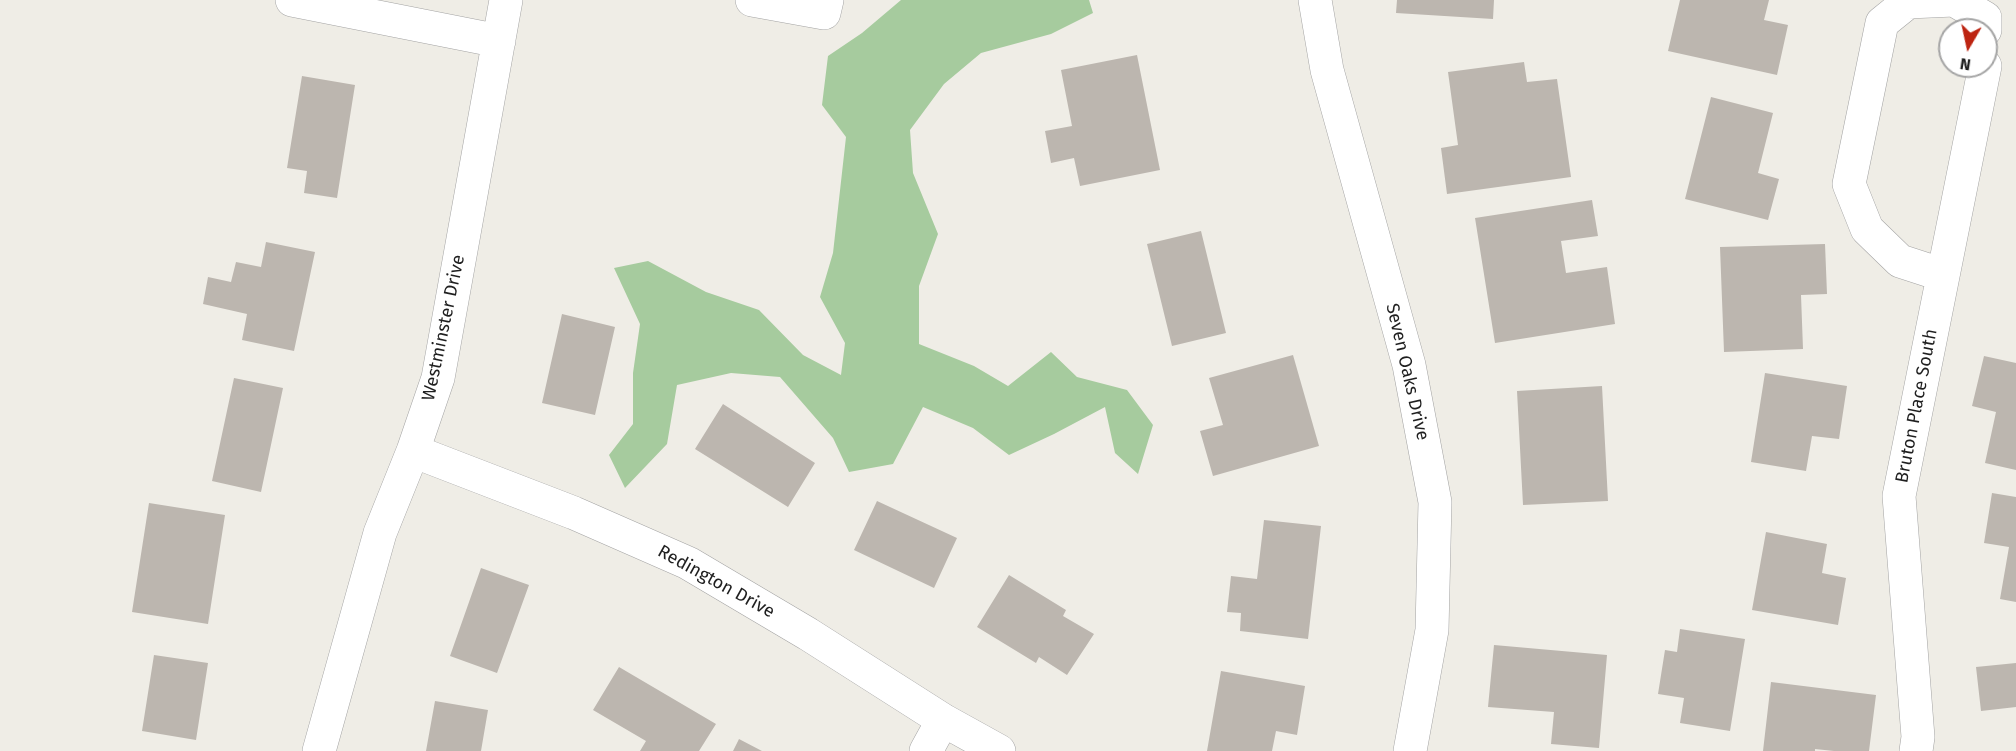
<!DOCTYPE html>
<html>
<head>
<meta charset="utf-8">
<style>
  body { margin:0 }
  #map { position:relative; width:2016px; height:751px; overflow:hidden; background:#efede6; font-family:"Fira Sans",sans-serif }
  canvas { display:block }
  .north { position:absolute; left:1938px; top:18px; width:60px; height:60px; box-sizing:border-box; background:#fff; border:2px solid #a5a5a5; border-radius:50%; rotate:189deg; font-size:16px; font-weight:700; line-height:24px; text-align:center; color:#1f1f1f }
  .north::after { content:''; display:block; margin:auto; width:21px; height:27px; background:#bd2411; clip-path:polygon(50% 0,100% 100%,50% 72%,0 100%) }
</style>
</head>
<body>
<div id="map">
<canvas width="2016" height="751"></canvas>
<div class="north">N</div>
</div>
<script>
const ctx = document.querySelector('canvas').getContext('2d');
ctx.lineJoin = 'round';
function fillPath(path, color) {
  ctx.fillStyle = color;
  ctx.fill(path, 'evenodd');
}
function strokePath(path, color, width, dash) {
  ctx.strokeStyle = color;
  ctx.lineWidth = width;
  ctx.lineCap = dash ? 'butt' : 'round';
  ctx.setLineDash(dash || []);
  ctx.stroke(path);
}
function write(font, color, halo, rows, align = 'center') {
  ctx.font = font + ' "Fira Sans",sans-serif';
  ctx.lineWidth = 4.5;
  ctx.setLineDash([]);
  ctx.textBaseline = 'middle';
  ctx.strokeStyle = halo;
  ctx.fillStyle = color;
  for (const [text, x, y, turn = 0] of rows) {
    ctx.save();
    ctx.translate(x, y);
    ctx.rotate((+turn || 0) * Math.PI / 180);
    ctx.textAlign = isNaN(turn) ? turn : align;
    if (halo) ctx.strokeText(text, 0, 0);
    ctx.fillText(text, 0, 0);
    ctx.restore();
  }
}
const forest = new Path2D(`
  M901,0H1089L1093,13L1051,34L981,53L944,84L910,130L913,173L938,234L919,286V344L974,366L1008,386L1051,352L1077,377L1127,390L1153,425L1138,474L1115,453L1105,407L1054,434L1009,455L973,428L923,407L893,464L849,472L833,438L780,377L731,373L677,385L667,444L625,488L609,455L633,424V373L640,324L614,268L648,261L706,292L759,310L803,355L841,375L845,343L820,297L833,253L846,137L822,105L828,56L862,33Z`);
const building = new Path2D(`
  M1397,0H1494L1493,19L1396,13Z
  M1680,0H1769L1764,20L1788,25L1777,75L1668,51Z
  M1137,55L1160,170L1080,186L1074,158L1051,163L1045,131L1072,126L1061,70Z
  M1524,62L1527,82L1557,79L1571,177L1447,194L1441,148L1458,145L1448,72Z
  M302,76L355,85L337,198L304,193L307,171L287,168Z
  M1711,97L1773,113L1758,173L1779,179L1768,220L1685,199Z
  M1592,200L1598,236L1561,241L1566,273L1607,267L1615,324L1495,343L1475,218Z
  M1201,231L1226,333L1172,346L1147,244Z
  M266,242L315,252L294,351L242,340L247,314L203,304L208,277L231,282L236,262L261,267Z
  M1825,244L1827,294L1801,295L1803,349L1724,352L1720,247Z
  M562,314L615,327L595,415L542,403Z
  M1293,355L1319,446L1213,476L1200,431L1223,425L1209,378Z
  M1984,356L2016,363V470L1985,463L1996,412L1972,406Z
  M1765,373L1847,386L1839,439L1812,436L1806,471L1751,462Z
  M234,378L283,388L261,492L212,481Z
  M1602,386L1608,501L1523,505L1517,391Z
  M723,404L815,463L788,507L695,449Z
  M1992,493L2016,497V602L2000,599L2009,547L1984,543Z
  M877,501L957,538L934,588L854,550Z
  M149,503L225,515L208,624L132,612Z
  M1264,520L1321,526L1308,639L1240,631L1241,613L1227,612L1231,576L1257,579Z
  M1766,532L1827,544L1822,573L1846,578L1838,625L1752,610Z
  M481,568L529,585L497,673L450,656Z
  M1009,575L1066,610L1063,616L1094,634L1067,675L1039,657L1036,663L977,627Z
  M1680,629L1745,639L1730,731L1680,723L1684,698L1658,694L1665,650L1677,652Z
  M1494,645L1607,655L1599,748L1551,744L1554,712L1488,707Z
  M154,655L208,663L196,740L142,731Z
  M2016,663V707L1981,711L1976,667Z
  M619,667L716,724L699,751H640L646,741L593,710Z
  M1221,671L1305,686L1297,735L1276,731L1272,751H1207Z
  M1771,682L1876,695L1869,751H1834L1815,749V751H1763Z
  M435,701L488,710L481,751H426Z
  M739,739L762,751H733Z`);
const minor = new Path2D(`
  M292,0L499,41
  M752,0L824,13L827,0
  M1315,0L1327,70L1409,365L1435,502L1432,630L1410,751
  M1943,275L1900,261L1867,229L1849,184L1882,23L1908,2L1954,0L1985,18V30
  M413,451L574,513L688,563L808,634L943,720L999,751
  M319,751L380,533L413,451L438,378L506,0
  M926,751L943,720
  M1916,751L1918,737L1899,496L1985,66`);
const streetNames = [
  ["Westminster Drive",444,328,-78],
  ["Seven Oaks Drive",1407,372,77],
  ["Bruton Place South",1917,406,-79],
  ["Redington Drive",716,582,29]
];
fillPath(forest, '#a6cb9e');
fillPath(building, '#bcb6af');
strokePath(minor, '#a3a3a3', 34);
strokePath(minor, '#fff', 33);
write('18px', '#1f1f1f', '#fff', streetNames);
</script>
</body>
</html>
